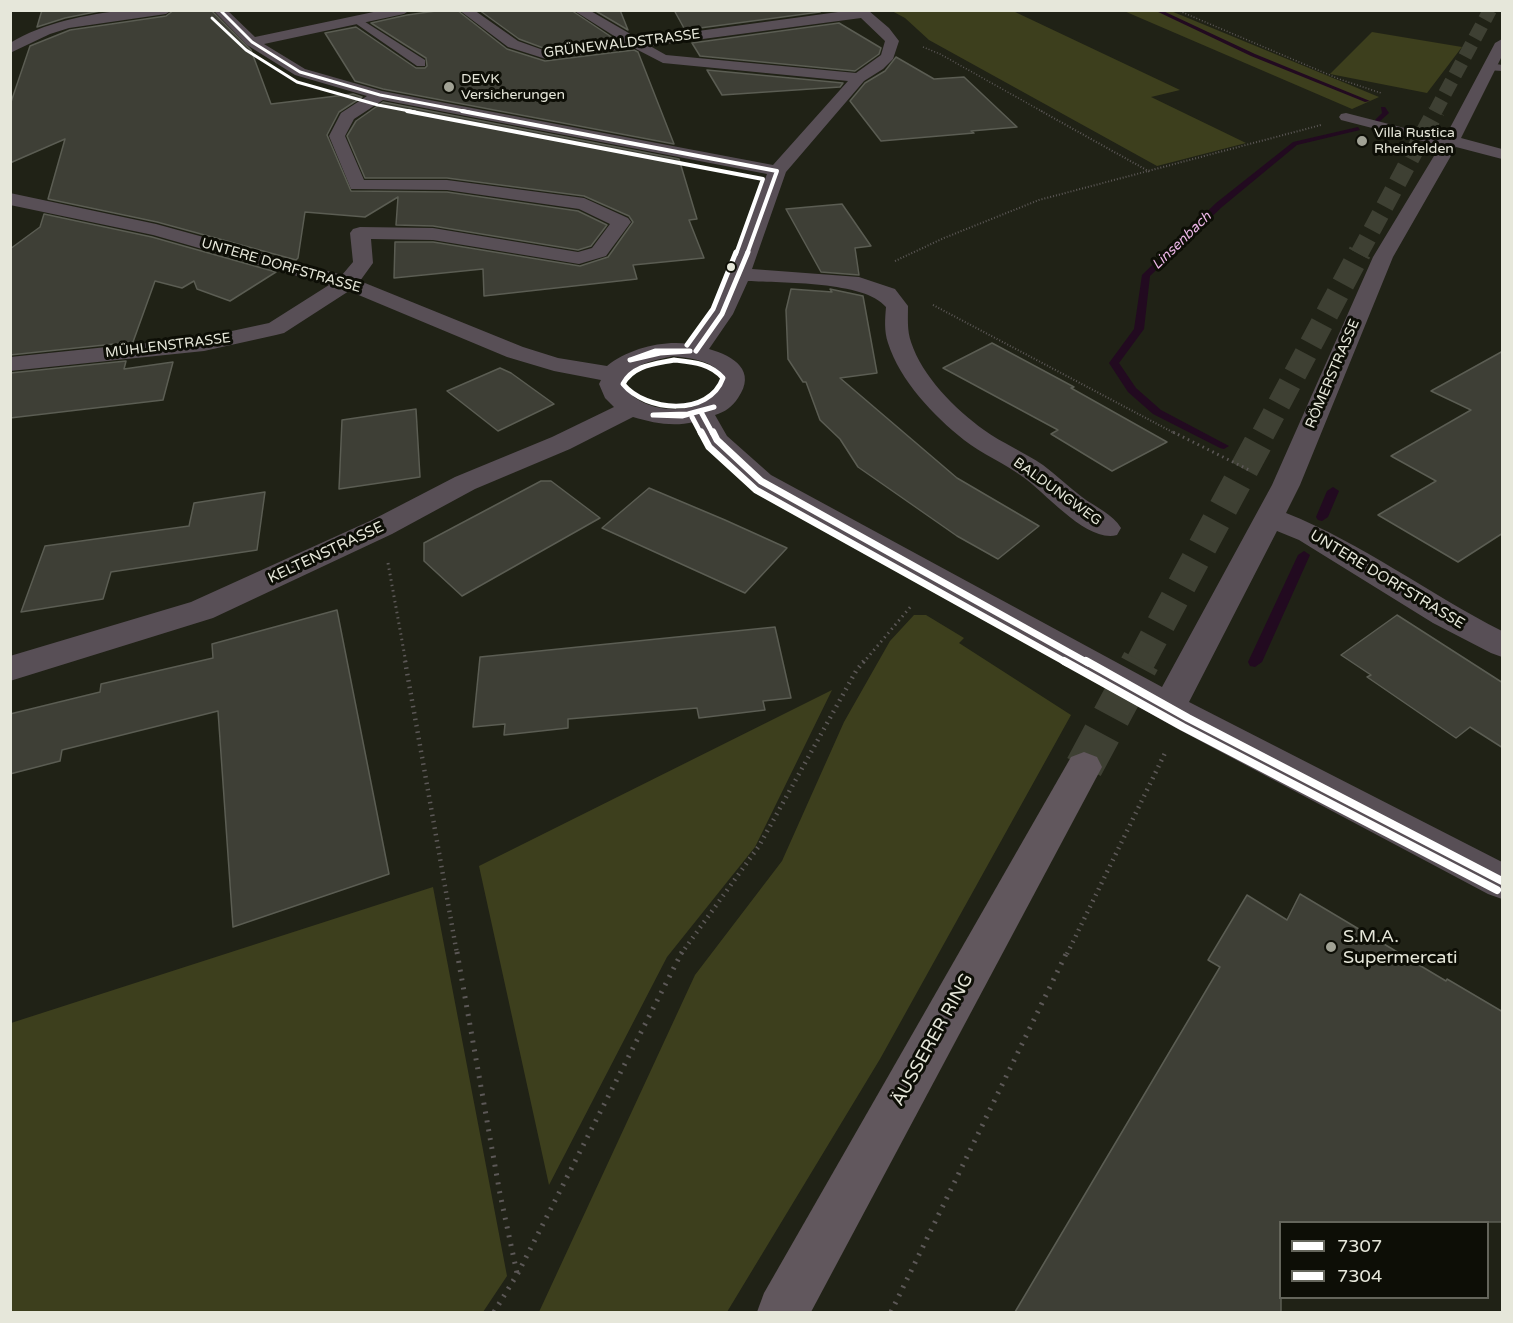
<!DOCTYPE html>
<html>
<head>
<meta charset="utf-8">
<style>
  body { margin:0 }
  #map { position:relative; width:1513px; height:1323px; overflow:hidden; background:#202216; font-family:"Varela Round",sans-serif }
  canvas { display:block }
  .frame { position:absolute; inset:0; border:12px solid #e6e7da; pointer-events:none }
  .legend { position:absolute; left:1279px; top:1221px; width:210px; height:78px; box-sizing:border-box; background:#0d0e06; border:2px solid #64655b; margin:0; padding:8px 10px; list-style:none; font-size:18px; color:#e6e7da }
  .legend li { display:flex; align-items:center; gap:12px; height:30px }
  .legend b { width:30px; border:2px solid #64655b }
</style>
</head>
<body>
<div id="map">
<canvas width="1513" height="1323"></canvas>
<div class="frame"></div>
<ul class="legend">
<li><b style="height:8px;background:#fff"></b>7307</li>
<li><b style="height:8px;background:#fff"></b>7304</li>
</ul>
</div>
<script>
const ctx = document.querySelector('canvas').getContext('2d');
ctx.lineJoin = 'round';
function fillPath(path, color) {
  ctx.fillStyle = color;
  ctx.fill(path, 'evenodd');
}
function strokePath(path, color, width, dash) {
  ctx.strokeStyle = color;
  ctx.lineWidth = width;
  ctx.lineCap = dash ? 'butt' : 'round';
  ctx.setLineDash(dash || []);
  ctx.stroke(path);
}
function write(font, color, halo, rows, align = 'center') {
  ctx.font = font + ' "Varela Round",sans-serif';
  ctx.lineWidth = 6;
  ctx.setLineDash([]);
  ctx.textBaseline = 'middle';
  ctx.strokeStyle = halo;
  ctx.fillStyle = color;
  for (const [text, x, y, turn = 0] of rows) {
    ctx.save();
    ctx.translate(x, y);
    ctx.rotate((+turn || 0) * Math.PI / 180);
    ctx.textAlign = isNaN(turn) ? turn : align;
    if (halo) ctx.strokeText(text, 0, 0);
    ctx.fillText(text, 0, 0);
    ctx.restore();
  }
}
const green = new Path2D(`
  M892,11H1013L1180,90L1151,97L1246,143L1157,166L929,40L905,18Z
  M1124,11H1171L1379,97L1352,109Z
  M1372,32L1462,47L1427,93L1330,74Z
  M914,615H926L964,638L959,643L1071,715L880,1059L727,1312H539L695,975L782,861L844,722L890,641Z
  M832,690L755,847L667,957L549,1185L479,866Z
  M433,887L507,1276L483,1312H11V1023Z`);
const stream = new Path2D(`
  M1154,10H1161L1255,54L1370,101L1365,102L1251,56Z
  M1381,107H1385L1389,113L1379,122H1375V120L1382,113Z
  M1358,127L1360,130L1297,145L1222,207L1150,276L1144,329L1119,363L1136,388L1161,410L1229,446L1224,449L1220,448L1153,414L1128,392L1109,363L1134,329L1142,275L1216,203L1293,142Z
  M1333,487L1339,491L1328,517L1322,521L1318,520L1316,517L1327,491Z
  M1304,551L1310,555L1262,662L1255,667L1250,666L1248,662L1298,555Z`);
const building = new Path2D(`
  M42,10H105L65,18L37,27Z
  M174,10H211L251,50L271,104L353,94L362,97L339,112L327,135L351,191L447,192L578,211L607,225L591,246L578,250L433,226L396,225L398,197L365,217L305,212L298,258L296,260L157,222L48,199L65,139L10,163V105L30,46L70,30L166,16Z
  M443,10H457L507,49L545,61L634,50L638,52L674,144L383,89L355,81L325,33L356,27L416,68H425L427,66L426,58L371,23L407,15Z
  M479,10H571L616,40L546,49L519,39Z
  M594,10H620L628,30Z
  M674,10H817L820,12L685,30Z
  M839,23L881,48L879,54L855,71L700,56L692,43Z
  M896,57L934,79L964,77L1017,127L971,131L974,133L881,141L850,101L865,83L885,71Z
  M707,70L843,83L840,87L722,95Z
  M383,102L679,159L697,219L689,220L704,258L633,265L637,279L484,296L483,269L394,278L395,242H433L580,266L608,257L633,222L629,216L584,196L447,178H365L347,136L356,121Z
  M842,204L871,246L855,248L859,275L821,272L786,209Z
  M44,214L152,237L276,272L230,301L197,289L194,281L182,288L155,281L133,342L10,355V249L40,227Z
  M791,289L832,292L830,289L863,296L877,373L840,378L957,478L1039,526L998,559L957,536L858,467L840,439L820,420L806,382H803L788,359L786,310Z
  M992,343L1074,387L1071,388L1167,442L1112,471L1051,434L1058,430L943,368Z
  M1503,351V533L1458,562L1378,515L1436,481L1391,456L1471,410L1431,391Z
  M126,361L124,369L173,362L163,400L10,418V373Z
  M500,368L511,373L554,404L498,431L447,391Z
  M416,409L420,477L339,489L342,420Z
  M541,481H551L600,518L462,596L424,561V543Z
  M649,488L725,520L787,548L745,593L602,528Z
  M265,492L257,550L111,572L103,599L21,612L45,546L189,526L194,503Z
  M337,610L389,874L233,927L218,711L62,750L60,761L10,774V714L100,692L101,684L213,658L212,644Z
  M1397,615L1503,683V748L1470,727L1456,738L1367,677L1371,675L1341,655Z
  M775,627L791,698L763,701L765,710L699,718L697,708L568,719V728L504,735L505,724L473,727L480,657Z
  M1300,894L1446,981L1447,979L1503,1012V1222H1281V1312H1015L1220,967L1208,960L1247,895L1287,920Z`);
const primaryTunnelFar4 = new Path2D(`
  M1435,112L1490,10`);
const primaryTunnelFar3 = new Path2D(`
  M1359,254L1436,111`);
const primaryTunnelFar2 = new Path2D(`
  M1263,434L1360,252`);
const primaryTunnelFar1 = new Path2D(`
  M1140,663L1264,432`);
const primaryTunnel = new Path2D(`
  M1084,767L1141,661`);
const pathFar4 = new Path2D(`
  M1177,10L1339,79L1381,93
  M923,47L940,54L1043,112`);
const pathFar3 = new Path2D(`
  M1041,111L1150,172
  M895,261L944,238L1039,200L1321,125
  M933,305L1176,434`);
const pathFar2 = new Path2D(`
  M1173,432L1251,471
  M388,563L406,663
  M863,663L912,605`);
const pathFar1 = new Path2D(`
  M405,661L457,954
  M681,954L759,846L856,671L864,661
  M1067,954L1166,751`);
const path = new Path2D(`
  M457,952L500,1194L517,1273
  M494,1312L518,1273L682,952
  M891,1312L1067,952`);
const lane = new Path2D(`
  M359,18L425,60V66H417L355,23V19Z
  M1491,63L1502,65V71L1487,70V64Z
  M1346,113L1455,141L1457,144L1450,148L1341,120L1339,117L1341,114Z`);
const street = new Path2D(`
  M125,10H172L166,14L69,28L50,34L10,53V43C45,22 85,15 125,10Z
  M213,10H227L255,37L383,10H410L404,14L264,44L305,69L382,91L773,165L848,81L663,63L634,48L546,59L508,47L459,10H474L518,41L546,51L622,41L573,10H589L639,39L853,10L869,11L889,28L899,41L893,59L883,69L864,81L786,172L752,269L859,277L895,289L908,306C908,319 907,330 911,342C922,376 955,409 984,430C1002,443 1024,452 1043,465C1056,475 1069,487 1082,497C1095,507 1113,514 1121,528L1117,535C1087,543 1047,494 1023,477C1004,463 982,454 964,440C934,416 900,381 888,343C884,331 885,319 886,307C865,281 781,283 748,281L733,314L709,349C734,356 757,371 738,398C732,407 725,412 715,415L727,436L771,475L1162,687L1272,485L1373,257L1443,141L1495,43L1502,39V56L1461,138L1502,149V159L1456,147L1393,257L1300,485L1286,513C1362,543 1429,594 1502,631V657L1491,653L1433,623L1299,540L1277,531L1189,702L1502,862V899L1488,894L1176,728L751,487L708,446L694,422C673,427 653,423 633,417L570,449L475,489L392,534L213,618L10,681V656L191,602L372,520L455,477L552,437L614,407L605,398L599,384L601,380L554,371L507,357L349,291L284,333L276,335L204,351L10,371V357L204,337L269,323L329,285L153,235L10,205V193L156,224L342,275L353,262L350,233L353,229L360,227L433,228L578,252L592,248L610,224L579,209L447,190L351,189L329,136L341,113L367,96L295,75L247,45ZM861,18L885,41L881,55L856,73L666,55L650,46ZM383,100L767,174L729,274L711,313L689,344C662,340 628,349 607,366L558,358L523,347L360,281L373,263L371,239L433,240L579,264L606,256L631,222L628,218L584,198L447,180H364L345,136L354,119ZM673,356C689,358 713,360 721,375C719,419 641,419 623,384C631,363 653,361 673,356Z`);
const primary = new Path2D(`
  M1084,752L1097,757L1102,767L811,1312H757L764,1293L1071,757Z`);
const bus1Far4 = new Path2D(`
  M220,10L252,42L300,72L380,95L469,112`);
const bus1Far3 = new Path2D(`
  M462,111L777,171
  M747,254L777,171`);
const bus1Far2 = new Path2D(`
  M696,351L722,314L748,252
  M630,360L655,351H690
  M630,360L660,353L690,351
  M701,412L713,434
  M653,415L688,414L714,407
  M653,415L682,416L714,407`);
const bus1Far1 = new Path2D(`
  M713,432L717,440L761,481L1088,663`);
const bus1 = new Path2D(`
  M1086,661L1188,718L1502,881`);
const bus2Far4 = new Path2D(`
  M212,18L246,50L297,82L378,105L415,112`);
const bus2Far3 = new Path2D(`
  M407,111L763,179L736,254`);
const bus2Far2 = new Path2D(`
  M687,345L713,309L736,252
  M674,360C692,362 710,363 723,378C709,417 646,412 623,384C633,365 655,364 674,360Z
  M692,417L701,434`);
const bus2Far1 = new Path2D(`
  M701,432L709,447L756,490L1067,663`);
const bus2 = new Path2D(`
  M1064,661L1183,727L1497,890`);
const markers = [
  [449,87,6,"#a1a295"],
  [1362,141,6,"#a1a295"],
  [731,267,5,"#e6e7da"],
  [1331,947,6,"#a1a295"]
];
const farStreetnames = [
  ["GRÜNEWALDSTRASSE",622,44,-7],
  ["UNTERE DORFSTRASSE",281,266,16],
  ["MÜHLENSTRASSE",168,346,-7],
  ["RÖMERSTRASSE",1333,374,-67],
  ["BALDUNGWEG",1057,492,36]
];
const farPoinames = [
  ["DEVK",461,79],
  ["Versicherungen",461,95],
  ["Villa Rustica",1374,133],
  ["Rheinfelden",1374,149]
];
const farWaternames = [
  ["Linsenbach",1182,241,-44]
];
const streetNames = [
  ["KELTENSTRASSE",326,553,-25],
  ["UNTERE DORFSTRASSE",1387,580,31]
];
const nearPoinames = [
  ["S.M.A.",1343,937],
  ["Supermercati",1343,958]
];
const nearStreetnames = [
  ["ÄUSSERER RING",933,1040,-61]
];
fillPath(green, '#3d3f1d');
fillPath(stream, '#220a20');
fillPath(building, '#3e3f36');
strokePath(building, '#5b5d53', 1.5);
strokePath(primaryTunnelFar4, '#3e4033', 14, [14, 7]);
strokePath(primaryTunnelFar3, '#3e4033', 18, [18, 9]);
strokePath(primaryTunnelFar2, '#3e4033', 23, [23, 11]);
strokePath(primaryTunnelFar1, '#3e4033', 29, [29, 15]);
strokePath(primaryTunnel, '#3e4033', 38, [38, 19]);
strokePath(pathFar4, '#5c5857', 1.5, [1, 2]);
strokePath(pathFar3, '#5c5857', 2, [1, 2]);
strokePath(pathFar2, '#5c5857', 3, [1.5, 4]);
strokePath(pathFar1, '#5c5857', 4.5, [1.5, 5]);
strokePath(path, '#5c5857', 5, [2, 7]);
fillPath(lane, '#584f56');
fillPath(street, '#584f56');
fillPath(primary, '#61575d');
strokePath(bus1Far4, '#fff', 3);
strokePath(bus1Far3, '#fff', 4);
strokePath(bus1Far2, '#fff', 5);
strokePath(bus1Far1, '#fff', 7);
strokePath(bus1, '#fff', 8);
strokePath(bus2Far4, '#fff', 3);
strokePath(bus2Far3, '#fff', 4);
strokePath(bus2Far2, '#fff', 5);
strokePath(bus2Far1, '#fff', 7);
strokePath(bus2, '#fff', 8);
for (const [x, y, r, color] of markers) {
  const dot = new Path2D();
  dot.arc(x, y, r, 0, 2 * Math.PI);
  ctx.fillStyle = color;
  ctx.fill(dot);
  strokePath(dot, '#0d0e06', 2);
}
write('14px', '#e6e7da', '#0d0e06', farStreetnames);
write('14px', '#e6e7da', '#0d0e06', farPoinames, 'left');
write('italic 14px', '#edb6e8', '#0d0e06', farWaternames);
write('15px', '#e6e7da', '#0d0e06', streetNames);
write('18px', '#e6e7da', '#0d0e06', nearPoinames, 'left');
write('18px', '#e6e7da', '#0d0e06', nearStreetnames);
</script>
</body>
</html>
